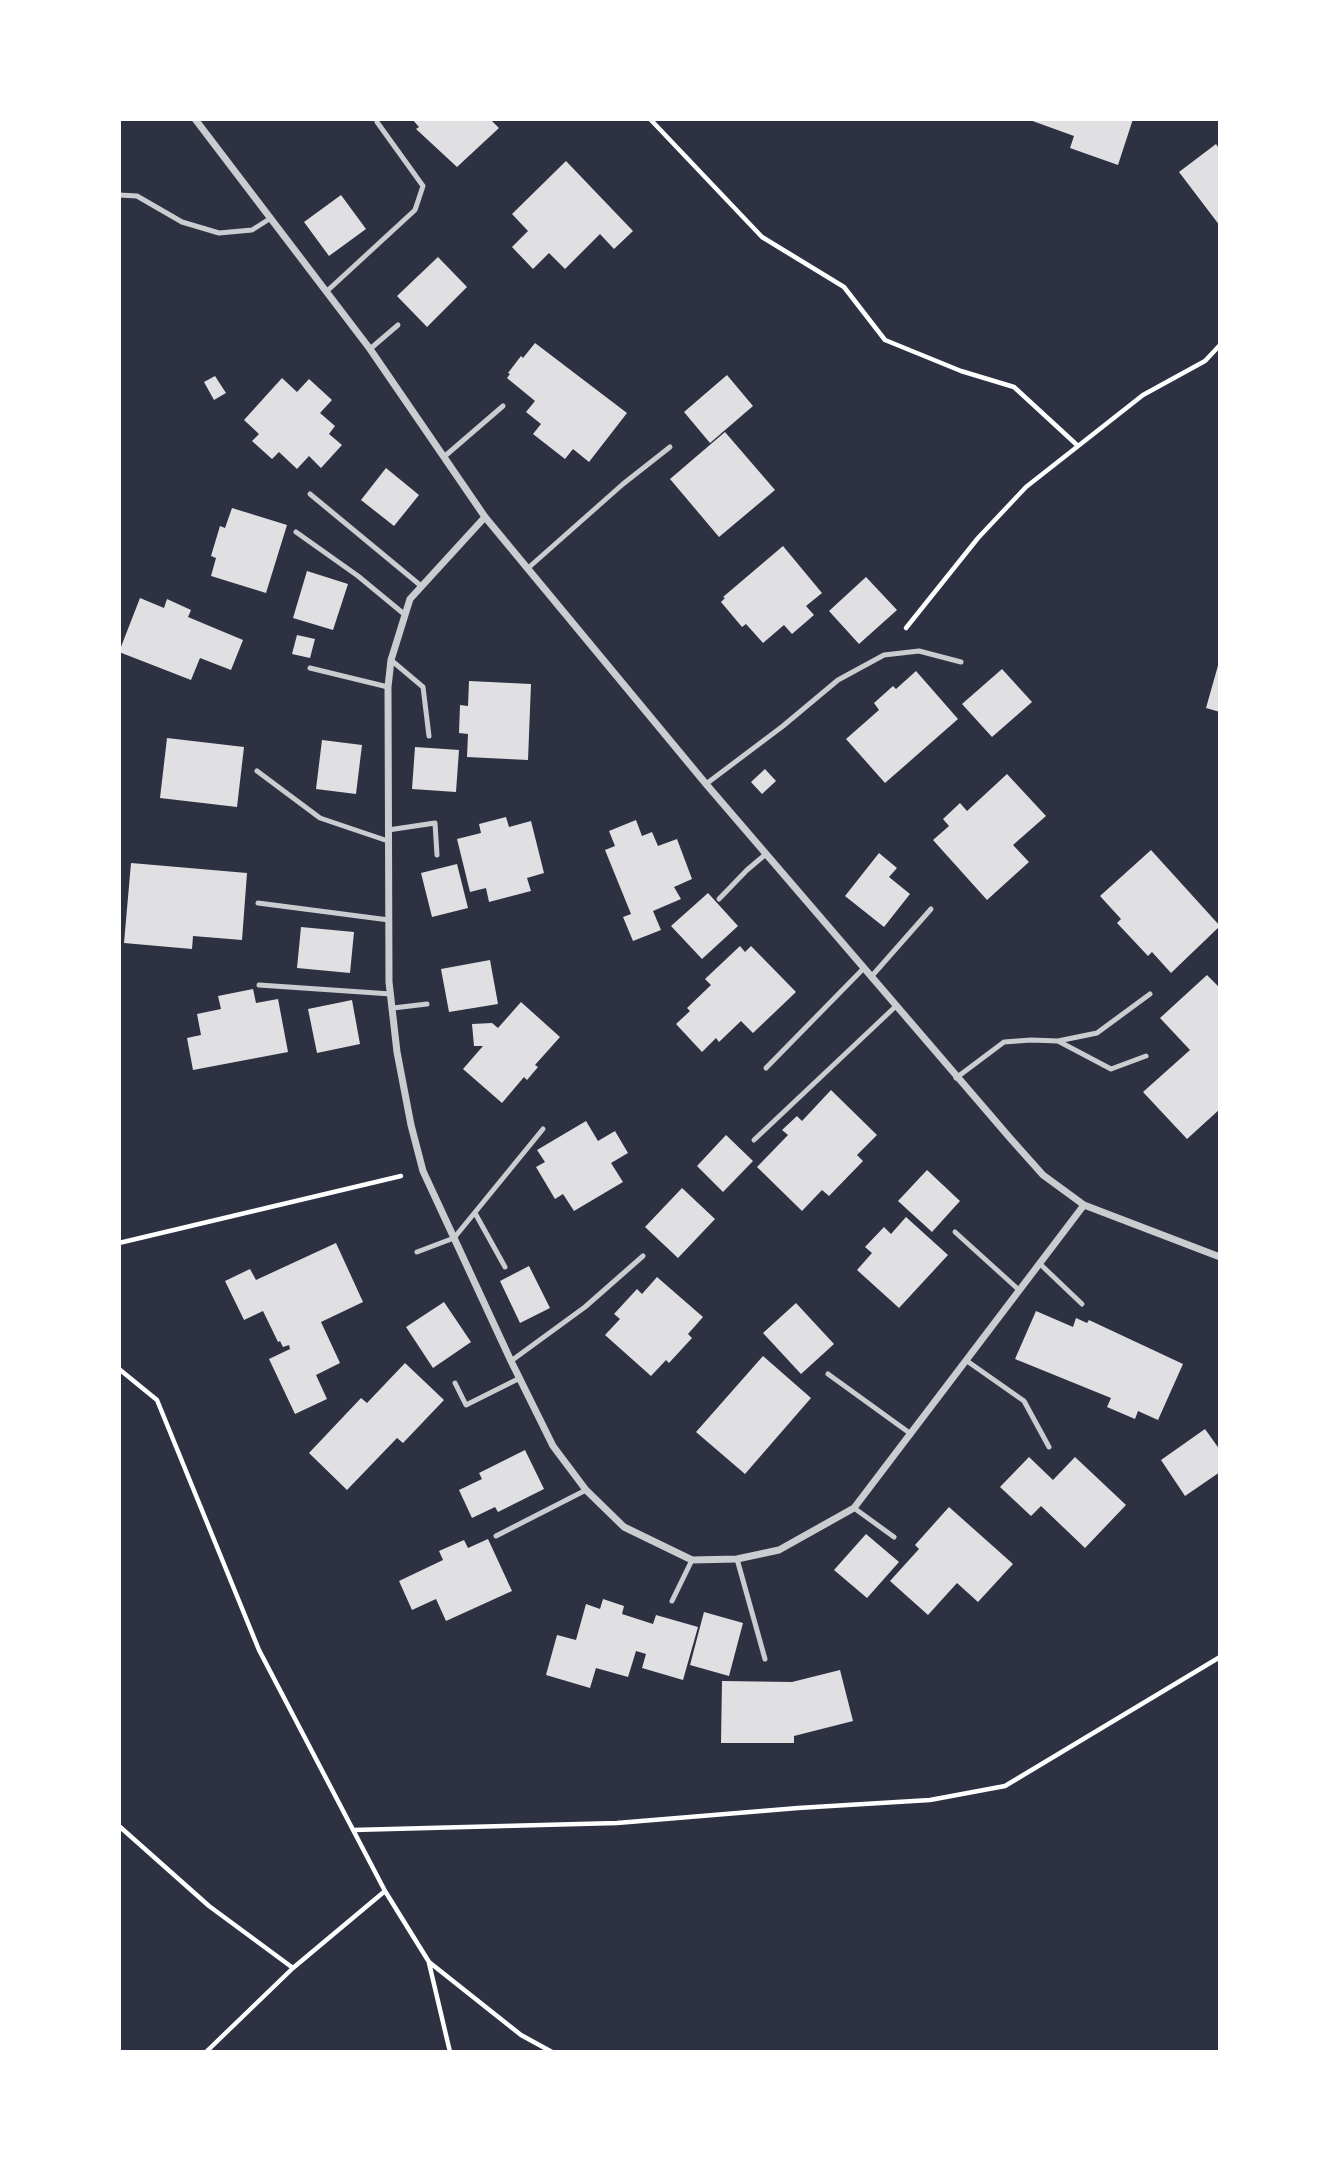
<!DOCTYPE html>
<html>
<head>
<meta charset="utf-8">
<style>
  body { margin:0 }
  #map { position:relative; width:1339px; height:2171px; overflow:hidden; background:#2d3142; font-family:"Times New Roman",serif }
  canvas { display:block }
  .frame { position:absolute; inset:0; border:121px solid #fff; pointer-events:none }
</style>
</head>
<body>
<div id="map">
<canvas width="1339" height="2171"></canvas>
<div class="frame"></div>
</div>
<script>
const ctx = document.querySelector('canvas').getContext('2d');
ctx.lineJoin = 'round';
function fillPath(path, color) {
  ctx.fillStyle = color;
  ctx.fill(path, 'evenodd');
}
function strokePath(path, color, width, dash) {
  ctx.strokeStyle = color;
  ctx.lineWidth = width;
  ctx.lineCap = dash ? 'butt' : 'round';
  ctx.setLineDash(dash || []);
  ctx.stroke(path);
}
const building = new Path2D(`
  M412,119H490L499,128L457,167L416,129L419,127Z
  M1027,119H1133L1118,165L1070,148L1074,136Z
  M1216,144L1220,150V226L1179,172Z
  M566,161L633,231L614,249L600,234L565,269L549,253L533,269L512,247L528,231L512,214Z
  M341,195L366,229L329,256L304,222Z
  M438,257L467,287L427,327L397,296Z
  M535,343L627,413L589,462L573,449L565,459L533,434L541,424L526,412L535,401L507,378L510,374L508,373L521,356L523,358Z
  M727,375L753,406L710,443L684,412Z
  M215,376L226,393L214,400L204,382Z
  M282,378L297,392L309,379L332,400L320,413L335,426L329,434L342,445L321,468L309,456L297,469L279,452L272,459L252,441L259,434L244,420Z
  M725,432L775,490L719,537L670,479Z
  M386,468L419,495L394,526L361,500Z
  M232,508L287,525L266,593L211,576L216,558L211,556L220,526L225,528Z
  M783,546L822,593L806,606L814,615L792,634L784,625L763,643L746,624L742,627L721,602L725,598L723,597Z
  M307,571L348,584L333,630L293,618Z
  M866,577L897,610L859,644L829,611Z
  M140,598L164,608L167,599L191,610L188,617L243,640L231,670L200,658L191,680L119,652Z
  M297,635L315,639L310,658L292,654Z
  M1219,662L1220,663V712L1206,708Z
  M1002,669L1032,702L992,737L962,704Z
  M916,671L958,719L885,783L846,739L879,710L874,703L893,686L896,689Z
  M469,681L531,684L528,760L467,757L468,734L459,733L460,705L468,706Z
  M167,738L244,747L237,807L160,798Z
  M322,740L362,745L356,794L316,789Z
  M415,747L459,750L456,792L412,789Z
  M765,769L776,781L762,794L751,782Z
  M1007,774L1046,816L1013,845L1029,862L987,900L933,840L949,826L943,819L960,803L967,811Z
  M506,817L509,827L531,821L544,873L527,878L531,891L489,902L486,888L470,892L457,839L481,833L479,824Z
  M636,820L642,836L652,832L658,846L677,839L692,879L674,887L681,899L653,911L661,930L633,941L623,917L631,914L605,850L615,846L609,831Z
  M1151,850L1220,926L1171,973L1152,952L1148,956L1117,923L1121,919L1100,896Z
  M879,853L897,868L889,877L910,894L884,927L845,896Z
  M131,863L247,873L242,940L193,936L192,949L124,943Z
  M457,864L468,908L432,917L421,873Z
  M708,893L738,926L702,959L671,926Z
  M301,927L354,932L350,973L297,968Z
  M740,946L745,952L751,946L796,992L753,1033L741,1021L719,1042L716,1038L702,1052L676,1024L690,1011L687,1008L711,985L705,979Z
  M490,960L498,1004L449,1012L441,969Z
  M1207,975L1220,988V1109L1187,1139L1143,1092L1190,1050L1160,1018Z
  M253,989L256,1003L278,999L288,1052L193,1070L187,1038L201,1035L197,1014L221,1009L218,996Z
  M352,1000L360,1044L317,1053L308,1009Z
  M521,1002L560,1037L535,1065L538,1067L527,1080L524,1077L502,1103L463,1069L483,1046H474L472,1024L492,1023L498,1028Z
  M831,1090L877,1135L857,1155L863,1161L829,1196L822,1190L802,1211L757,1167L788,1135L782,1130L797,1116L802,1121Z
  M586,1121L598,1141L615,1131L628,1153L611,1163L623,1182L574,1211L563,1194L555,1199L536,1167L545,1162L537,1150Z
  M726,1135L753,1161L723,1192L697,1166Z
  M927,1170L960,1201L932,1232L898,1201Z
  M682,1188L715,1219L678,1258L645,1227Z
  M906,1217L948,1255L899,1308L857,1270L872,1253L865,1247L884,1227L891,1234Z
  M336,1243L363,1302L321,1322L340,1363L316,1375L327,1399L295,1414L269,1359L290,1349L289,1345L283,1347L280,1341L278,1342L263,1311L244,1320L225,1281L250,1269L256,1280Z
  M529,1266L550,1308L520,1323L500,1281Z
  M657,1277L703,1317L688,1334L692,1338L669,1363L666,1360L651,1376L605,1335L620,1319L614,1314L637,1289L642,1294Z
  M444,1302L471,1342L433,1368L406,1327Z
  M796,1303L834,1344L801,1374L763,1333Z
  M1036,1311L1073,1327L1076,1318L1087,1323L1089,1320L1183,1364L1158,1420L1138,1411L1135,1419L1107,1407L1111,1398L1015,1359Z
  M763,1356L811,1398L745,1474L696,1432Z
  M405,1363L444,1400L403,1443L397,1438L347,1490L309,1453L361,1398L367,1403Z
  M1205,1429L1220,1450V1472L1185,1496L1161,1460Z
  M525,1450L544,1489L498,1512L495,1507L472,1518L459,1490L482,1479L479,1473Z
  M1029,1457L1053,1480L1075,1457L1126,1505L1085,1548L1041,1506L1031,1516L1000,1487Z
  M949,1507L1013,1564L978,1602L957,1583L928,1615L890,1581L919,1549L915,1545Z
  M866,1534L899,1562L867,1598L834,1570Z
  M488,1539L512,1591L446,1621L436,1599L412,1610L399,1581L443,1560L439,1551L464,1540L468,1548Z
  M603,1599L624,1606L622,1614L653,1624L656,1615L698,1627L683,1680L642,1668L646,1654L636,1651L628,1677L596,1668L590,1688L546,1675L557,1635L576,1640L586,1604L600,1609Z
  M704,1612L743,1623L729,1676L690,1665Z
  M840,1670L853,1721L794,1736V1743H721L722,1681L792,1682Z`);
const path = new Path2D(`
  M650,119L762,237L844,287L885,340L961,371L1014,387L1077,445
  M906,628L978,538L1026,487L1143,395L1205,361L1220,345
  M119,1243L401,1176
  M119,1369L157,1400L259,1650L385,1891L429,1962L521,2035L552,2052
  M119,1826L209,1906L293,1968L385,1891
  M353,1830L617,1823L798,1808L930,1800L1005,1786L1220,1657
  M429,1963L450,2052
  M206,2052L293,1968`);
const service = new Path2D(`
  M119,195L137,196L182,222L219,233L252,230L271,218
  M326,292L415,210L423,186L377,122
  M370,349L398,325
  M445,456L503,406
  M310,494L420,585
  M296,532L358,576L404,614
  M527,569L623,484L670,447
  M391,660L423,687L429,736
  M310,668L388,687
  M257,771L320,818L388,841
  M706,784L783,726L838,680L884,655L919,651L961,662
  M388,830L435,823L437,855
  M719,899L747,870L766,854
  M258,903L389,920
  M871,977L931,909
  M259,985L391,994
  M393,1008L427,1004
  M1058,1041L1111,1069L1146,1056
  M766,1068L863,969
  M956,1078L1004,1042L1031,1040L1058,1041L1097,1033L1150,994
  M754,1140L896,1006
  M475,1213L505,1267
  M955,1232L1019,1290
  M417,1252L454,1238L543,1129
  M1039,1263L1082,1304
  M511,1361L585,1307L643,1256
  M967,1361L1024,1401L1049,1447
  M828,1374L911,1434
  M455,1383L466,1405L520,1378
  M854,1508L894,1537
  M496,1536L586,1490
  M737,1559L765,1659
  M672,1601L692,1560`);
const minor = new Path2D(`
  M195,119L370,349L485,517L706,784L1010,1138L1043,1175L1084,1205L1220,1257
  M485,517L410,599L391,660L388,687L389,982L397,1052L411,1125L423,1171L511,1361L553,1446L586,1490L624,1527L692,1560L737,1559L779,1550L854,1508L1084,1205`);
fillPath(building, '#e0e0e3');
strokePath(path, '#fff', 4.5);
strokePath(service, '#caccd0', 5);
strokePath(minor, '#caccd0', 7);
</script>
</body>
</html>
